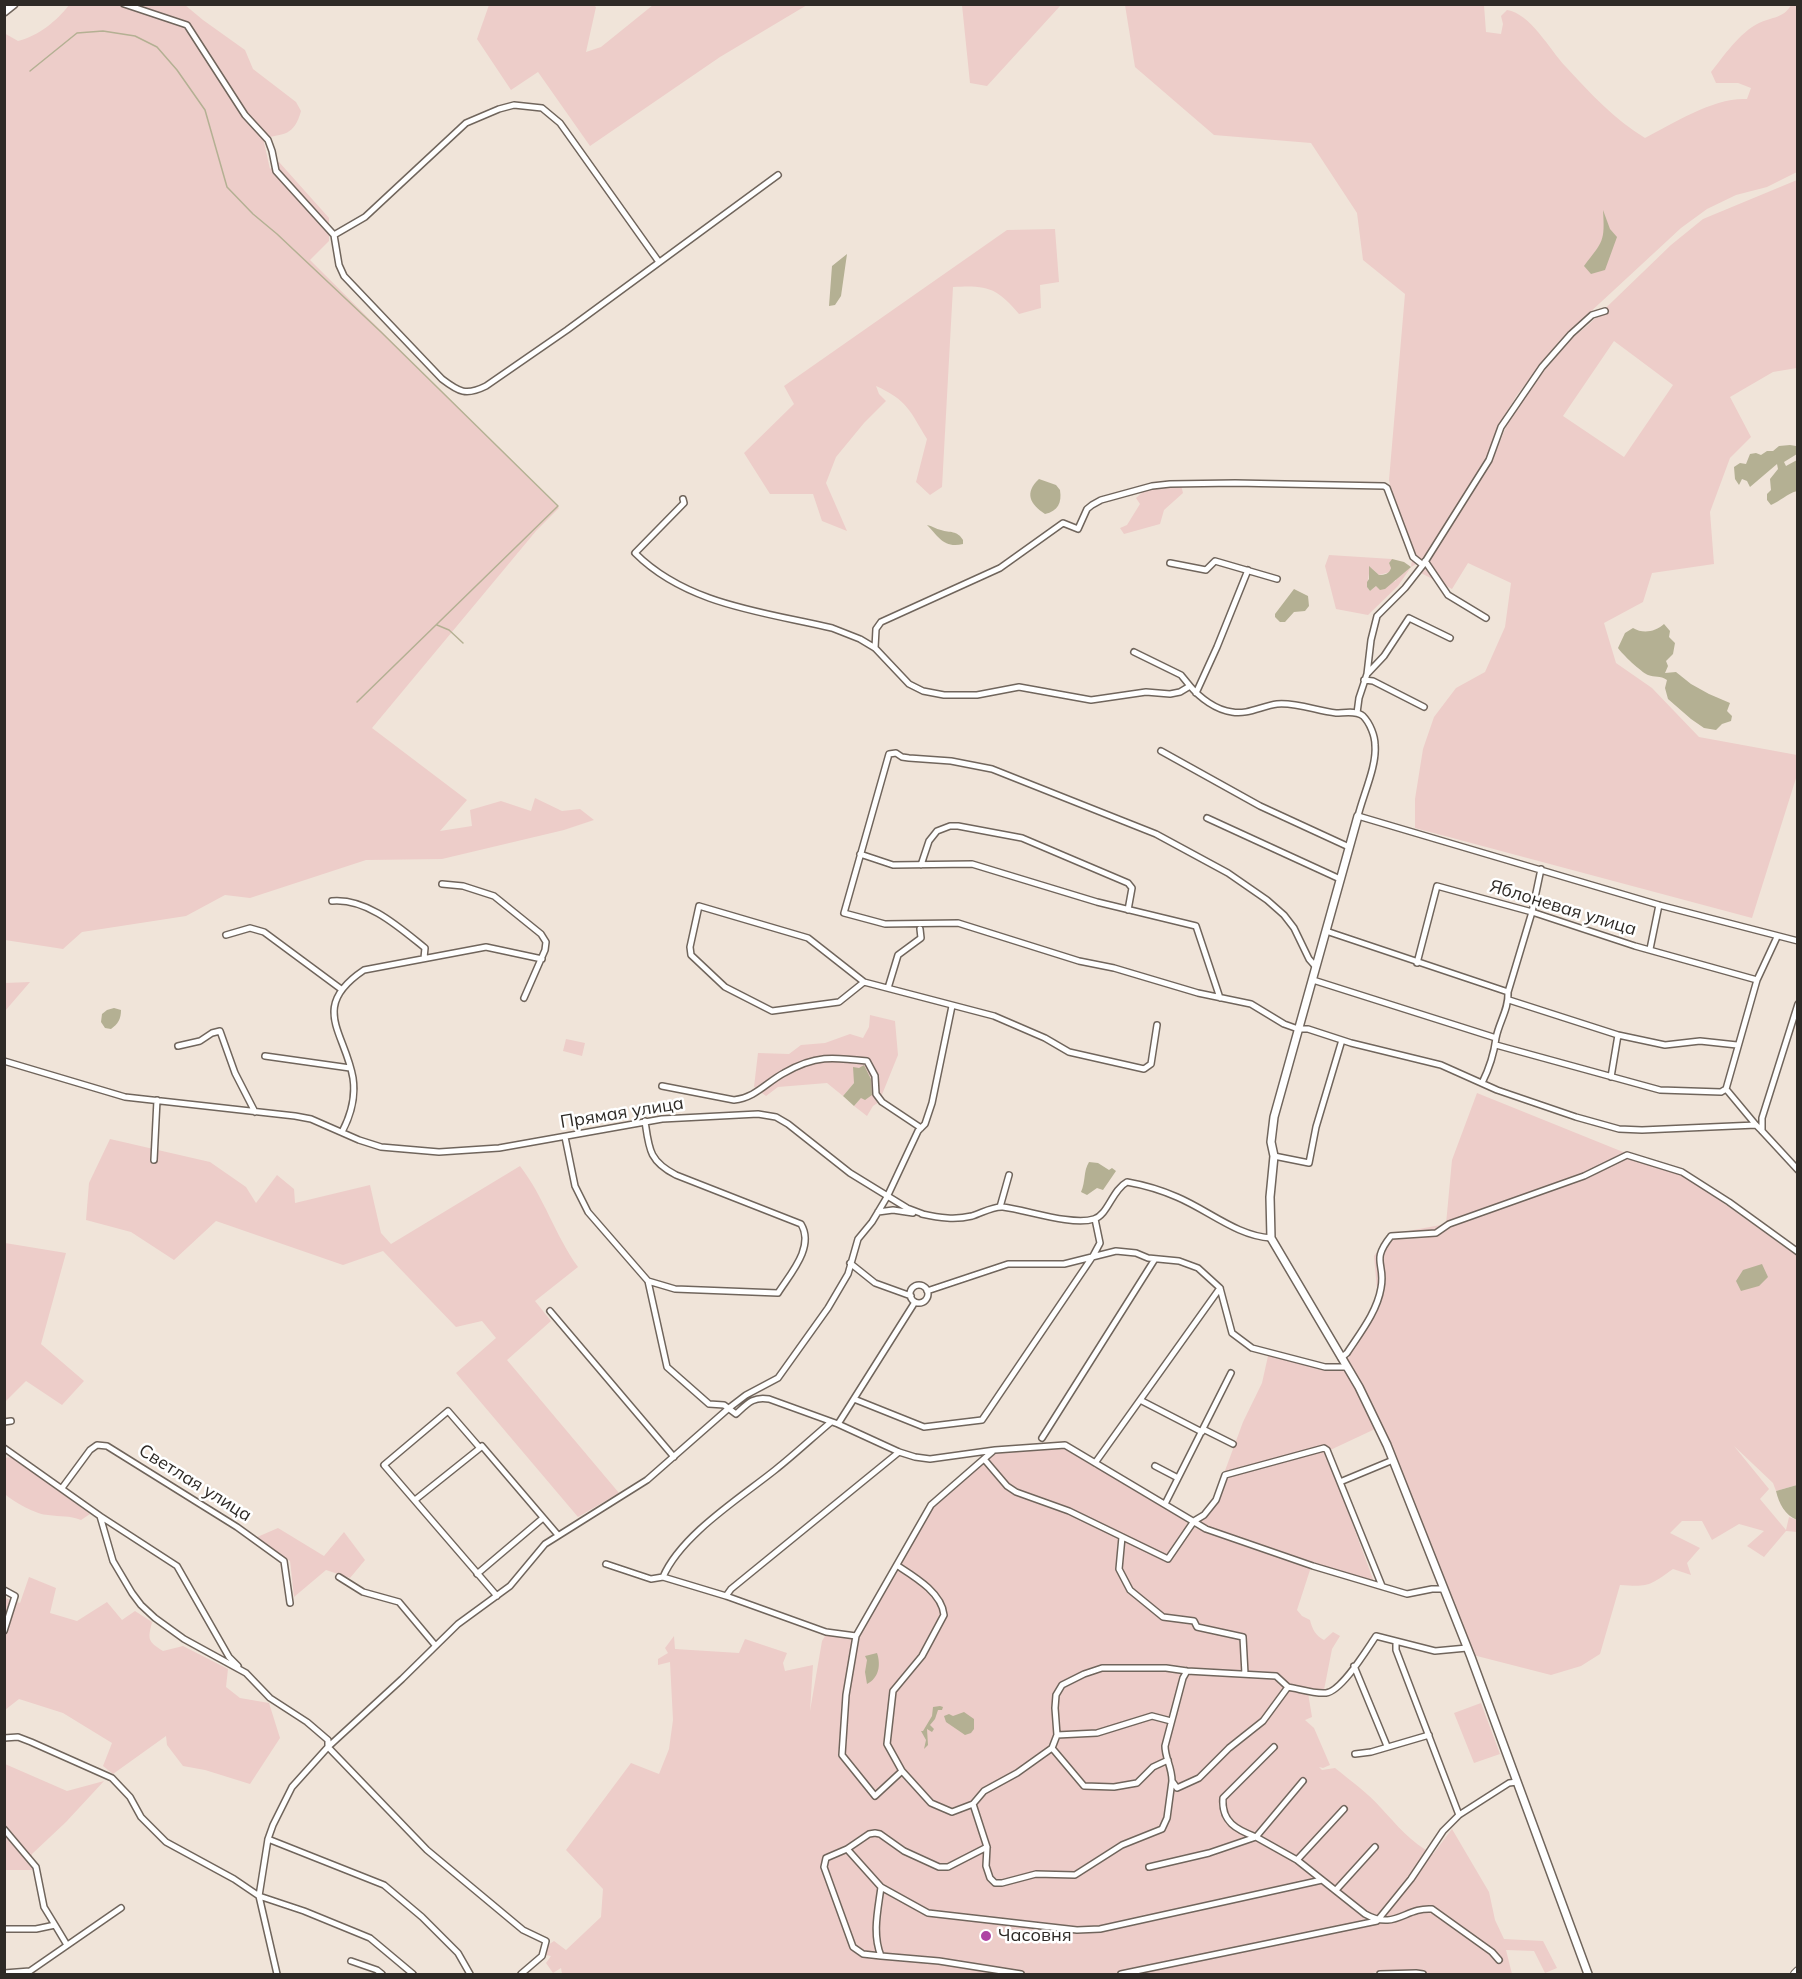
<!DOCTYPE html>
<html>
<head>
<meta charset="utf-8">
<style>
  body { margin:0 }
  #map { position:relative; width:1802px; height:1979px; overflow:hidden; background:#f0e4d9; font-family:Mulish,sans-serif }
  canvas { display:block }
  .frame { position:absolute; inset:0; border:6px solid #2e2a26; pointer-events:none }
</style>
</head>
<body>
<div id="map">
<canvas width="1802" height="1979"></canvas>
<div class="frame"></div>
</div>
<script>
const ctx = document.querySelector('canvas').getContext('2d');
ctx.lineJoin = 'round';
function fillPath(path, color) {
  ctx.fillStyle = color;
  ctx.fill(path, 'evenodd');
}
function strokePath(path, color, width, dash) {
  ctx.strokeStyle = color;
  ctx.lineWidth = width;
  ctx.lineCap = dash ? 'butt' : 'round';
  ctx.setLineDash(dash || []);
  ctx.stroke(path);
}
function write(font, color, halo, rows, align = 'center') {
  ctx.font = font + ' Mulish,sans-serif';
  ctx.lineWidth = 5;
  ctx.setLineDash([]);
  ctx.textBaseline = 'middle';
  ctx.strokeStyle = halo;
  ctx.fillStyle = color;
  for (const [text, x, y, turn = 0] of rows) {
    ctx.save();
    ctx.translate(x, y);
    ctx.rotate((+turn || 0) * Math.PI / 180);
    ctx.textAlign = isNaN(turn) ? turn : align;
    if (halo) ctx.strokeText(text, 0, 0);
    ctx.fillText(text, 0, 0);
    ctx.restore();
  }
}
const green = new Path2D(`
  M69,5H185L203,20L245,50L253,69L296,102L301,111C294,136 284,134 263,138L270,169L279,162L329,218V241L310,260L559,508L536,531L372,728L467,800L440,831L472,826L470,810L501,801L531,811L535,798L562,811L580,809L594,820L564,830L442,859L366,860L250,898L225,895L186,916L82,932L63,949L5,940L4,33L18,41C38,36 57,21 69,5Z
  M489,5H593L596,7L586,52L601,47L653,5H807L720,57L590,146L538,72L511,90L477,39Z
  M962,5H1061L987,86L970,83Z
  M1125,5H1484L1486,32L1501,34L1503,24L1501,16L1507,10C1531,14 1549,49 1566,67C1590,93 1615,120 1645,138C1673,123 1715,97 1747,99L1751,88L1738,83H1716L1711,72C1724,56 1739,33 1759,23C1772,17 1784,18 1791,5H1797V172L1767,187L1736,195L1707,209L1681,228L1560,340L1517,395L1498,427L1488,458L1422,561L1411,567L1398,586L1368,615L1336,609L1325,566L1329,555L1392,559L1389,563L1391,567L1390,572L1379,575L1370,567L1367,587L1370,591L1376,586L1396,581V578L1411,567L1413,551L1391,490L1389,480L1405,294L1363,260L1357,213L1311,143L1214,135L1135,67Z
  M1797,180V368L1773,372L1730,397L1751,437L1730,458L1710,512L1714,564L1652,573L1643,602L1604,623L1616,663L1652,688L1699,737L1797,755V775L1752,918L1415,828V799L1423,749L1434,717L1456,688L1485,672L1505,627L1511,583L1468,563L1452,589L1417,571L1429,556L1492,461L1512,412L1566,343L1587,326L1671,245L1703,219ZM1614,341L1673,385L1624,457L1563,416Z
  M1055,229L1059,282L1040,285L1041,308L1019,314C997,288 988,285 953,287L942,487L930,495L916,482L927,439C910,411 907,400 876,386L879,394L886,401L864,423L836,457L826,483L847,531L822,521L813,494H770L744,453L794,404L784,386L1007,230Z
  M1181,485L1183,493L1164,510L1160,524L1124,534L1120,528L1127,525L1140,504L1136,498L1146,489Z
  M30,982L5,1011V983Z
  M870,1015L895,1021L898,1055L879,1102L873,1106L867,1116L854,1106L861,1098L854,1083L843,1096L827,1083L778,1087L766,1096L754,1087L758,1053L789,1054L801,1045L825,1043L850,1034L863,1038L869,1027Z
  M566,1039L585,1043L582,1056L563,1051Z
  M1477,1093L1690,1179L1797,1256V1485L1776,1491L1773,1483L1734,1446L1769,1489L1760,1499L1786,1530L1789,1517L1797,1520V1532L1786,1531L1764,1557L1747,1546L1764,1531L1739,1524L1712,1540L1702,1521H1682L1670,1533L1700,1548L1687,1563L1691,1575L1673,1569C1649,1586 1649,1587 1620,1585L1600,1654L1581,1666L1551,1675L1473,1655L1388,1443L1346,1362L1378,1300L1374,1256L1392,1234L1446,1224L1452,1160Z
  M110,1139L210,1162L246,1187L256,1203L277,1175L294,1189L295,1203L370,1185L381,1233L391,1244L520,1166C544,1197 555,1235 578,1267L535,1301L551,1321L507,1360L619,1493L578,1517L456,1373L496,1338L482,1321L456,1327L383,1251L343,1265L216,1221L174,1260L131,1232L86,1220L89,1183Z
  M5,1243L66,1253L41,1344L84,1381L62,1405L26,1381L5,1402Z
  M1268,1356L1349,1372L1375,1429L1326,1452L1374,1582L1308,1562L1207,1526L1197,1519L1216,1495L1243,1422L1262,1383Z
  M1062,1447L1153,1498L1185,1519L1189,1526L1311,1567L1297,1610L1302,1616L1310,1620C1312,1629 1316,1636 1324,1640L1333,1632L1340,1636L1332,1649L1324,1690L1308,1693L1312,1717L1305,1720L1314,1728L1330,1765L1323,1768L1319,1767L1322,1770L1335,1768C1351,1781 1368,1793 1381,1808C1397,1825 1411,1843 1433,1854L1452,1829L1489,1892L1495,1920L1504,1939L1543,1941L1557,1968L1545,1973L1534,1951L1506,1950L1512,1974H1432L1416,1970L1381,1971L1367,1974H562L561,1968L553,1973L546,1963L551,1956L546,1955L548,1945L554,1941L566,1950L601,1917L603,1889L566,1850L631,1763L659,1774L669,1749L673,1720L670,1662L658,1665V1659L668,1653L665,1648L674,1636L675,1649L739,1653L745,1639L787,1653L783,1663L785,1671L813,1665L810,1711L822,1641L827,1633L853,1639L930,1507L993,1453Z
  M11,1457L90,1514L81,1520C69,1515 61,1517 48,1515C37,1515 12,1501 5,1494L4,1458Z
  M278,1528L324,1556L344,1532L365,1560L350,1578L326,1570L294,1597L290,1561L255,1538Z
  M29,1577L56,1588L50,1613L77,1621L107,1602L122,1620L135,1611L152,1622C148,1639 147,1641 163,1651L183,1646L228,1669L226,1687L240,1698L269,1703L280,1738L250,1784L205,1770L183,1766L167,1745L166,1736L113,1774L103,1766L112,1743L63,1713L19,1699L5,1710V1598L20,1603Z
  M1481,1703L1500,1754L1474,1763L1454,1713Z
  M5,1764L67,1791L104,1781L66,1822L32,1854V1870H5Z`);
const water = new Path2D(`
  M1603,210L1610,229L1617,237L1605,270L1591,274L1584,266C1603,241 1605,242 1603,210Z
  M847,254L841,296L835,305L829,306L832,266Z
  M1790,445L1796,446L1797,454L1784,462L1786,466L1797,460V491C1786,494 1781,501 1771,505L1767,500V494L1771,490L1770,479L1778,469L1777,464L1750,487L1747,481L1742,479L1739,485L1735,479L1734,467L1740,463L1746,464L1750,454L1756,453L1761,455L1767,451H1773L1779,446Z
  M1039,479L1056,485L1060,490C1062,503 1058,511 1045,514C1030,504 1024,493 1039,479Z
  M927,525C932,526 936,529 941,530C950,533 957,530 963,540V544C944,549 938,536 927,525Z
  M1392,559L1404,562L1411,567L1385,589L1380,590L1376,586L1370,591L1367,587V582L1369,579V566L1379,575C1385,575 1389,574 1391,568L1389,563Z
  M1294,589L1308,596L1309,606L1305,611L1294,612L1285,622H1280L1275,617V614Z
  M1664,624L1670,631L1669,637L1675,643L1673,654L1666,661L1668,666L1665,673L1676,672L1691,684L1709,694L1730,703L1727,711L1732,716L1731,721L1722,724L1716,730L1704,728L1691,719L1668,699L1665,688L1667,680C1660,675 1655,678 1648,675C1641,672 1622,654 1618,648L1625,633L1633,628C1643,634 1655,632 1664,624Z
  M114,1008L121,1010C121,1019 118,1024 111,1029L105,1028L101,1022L102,1014L107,1010Z
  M864,1065L871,1079L872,1095L865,1100L861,1098L854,1106L843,1096L854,1083L853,1067L859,1068Z
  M1089,1162L1098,1163L1109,1170L1112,1168L1116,1171L1103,1190L1097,1188L1087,1195L1081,1192C1086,1181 1083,1172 1089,1162Z
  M1762,1264L1768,1277L1759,1286L1741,1291L1736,1281L1743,1270Z
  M1797,1485H1798L1797,1520C1785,1515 1779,1504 1776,1491Z
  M877,1653C881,1665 879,1678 867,1684L865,1672L867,1660L865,1656Z
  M940,1706L943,1707L942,1710H938L935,1719L930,1725L934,1729L932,1732L927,1729L928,1745L924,1749L926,1740L921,1731H923L932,1716L933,1707Z
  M964,1712L974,1719V1729L971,1733L965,1735L946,1722L944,1716L949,1714L953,1716Z`);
const stream = new Path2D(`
  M30,71L77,33L103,31L135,36L157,47L177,70L205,110L227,187L253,214L277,234L381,332L558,506L357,702
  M437,625L449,630L463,643`);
const minor = new Path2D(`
  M124,4L187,25L245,115L268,140L272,151L276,171L334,235L339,265L344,276L442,379C459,392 466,396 486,386L567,330L778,175
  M334,235L365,217L466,123L499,109L514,105L542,108L560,123L659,262
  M683,499L684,503L635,553C687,605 764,612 832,628L860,639L875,648L909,684L923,691L944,695H977L1019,687L1091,700L1146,692L1170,694L1180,692L1190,686C1200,698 1216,710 1232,712C1247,715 1262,706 1277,704C1296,702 1317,711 1336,713C1344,713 1356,710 1363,716C1370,723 1375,736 1375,745C1377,766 1363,795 1358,816L1659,905L1798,941
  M1425,561L1448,595L1486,618
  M1170,563L1206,570L1215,561L1277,579
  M875,648L876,629L881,622L1000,568L1063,523L1078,529L1087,509L1092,505L1101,500L1152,486L1170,484L1235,483L1384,486L1387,488L1413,557L1423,565
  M1134,652L1181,675L1190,686
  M1368,673L1384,656L1409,618L1450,638
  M1364,680L1373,681L1424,707
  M1196,693L1217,647L1248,570
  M1357,713L1359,698L1367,674L1371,640L1377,616L1405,588L1423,565L1489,460L1501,427L1542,367L1571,334L1592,315L1605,311
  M1161,751L1260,806L1349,847
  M1207,818L1340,879
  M860,854L893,865L972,864L1097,902L1196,926L1220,998
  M921,865L929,841L937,831L950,826H958L1022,838L1128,883L1132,888L1128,910
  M442,884L463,886L494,896L541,934L546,942L545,950L524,998
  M332,901C367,898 399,927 425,948L424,958
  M1326,931L1508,992
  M226,935L250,928L264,932L341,989
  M1777,937L1757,980L1726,1089L1756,1125L1762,1131L1798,1170
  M1650,949L1659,905
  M1417,963L1437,886L1532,912L1635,946L1757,980
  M1316,967L1309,959L1294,928L1284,915L1267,900L1228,873L1156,834L992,769L951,761L909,758L902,757L896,753L889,754L844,913L885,924L958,923L1079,961L1114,968L1198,993L1251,1004L1284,1024L1298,1029H1308L1351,1043L1441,1065L1497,1090L1576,1117L1619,1129L1642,1130L1756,1125
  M1313,980L1496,1038
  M864,982L839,1002L772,1011L725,987L691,955L690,947L699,906L808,938L864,982L994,1016L1045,1038L1069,1052L1144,1069L1151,1064L1157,1025
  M888,988L898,955L921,938L920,929
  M1509,1000L1618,1035L1665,1045L1700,1041L1737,1045
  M1496,1045L1660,1090L1721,1092L1726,1089
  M178,1046L200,1041L212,1033L220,1031L235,1073L255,1112
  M265,1056L350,1068
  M4,1061L125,1097L295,1116L311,1119L359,1140L381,1147L439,1152L499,1148L662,1119L758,1114L776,1117L788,1124L850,1173L907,1208L923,1214
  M1611,1077L1618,1035
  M1482,1083C1489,1069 1494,1054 1496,1038C1499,1022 1509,1009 1508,992L1532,912L1541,869
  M662,1086L734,1100C755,1098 767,1082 784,1073C815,1055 833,1057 867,1061L875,1076L876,1094L882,1102L921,1128
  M645,1121C649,1149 649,1161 676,1175L801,1224C815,1247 790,1274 778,1293L675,1289L648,1281
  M1762,1131V1118L1798,1004
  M342,1132C351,1115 356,1098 353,1078C345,1032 309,1007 364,970L486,947L542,959
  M565,1137L575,1186L588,1212L648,1281L667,1367L709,1404L724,1405L736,1414C747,1404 753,1396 769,1399L838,1424L899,1452L915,1457L930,1459L995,1450L1065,1445L1206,1529L1313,1566L1407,1594L1432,1589H1443
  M1274,1156L1309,1163L1316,1127L1342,1040
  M154,1160L157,1100
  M1000,1207L1009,1175
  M878,1212L893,1210L913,1213
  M922,1214C940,1218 955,1220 972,1216C982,1213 993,1206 1003,1207C1027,1210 1072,1226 1094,1219C1108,1215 1112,1190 1127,1182C1144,1185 1161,1190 1177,1197C1208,1210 1237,1236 1271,1238
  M850,1263L875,1283L911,1296
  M910 1294a9 9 0 1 1 18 0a9 9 0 1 1-18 0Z
  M927,1291L1008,1264H1064L1116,1251L1136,1253L1148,1258L1179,1261L1198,1268L1220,1288L1232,1333L1252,1348L1325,1367H1346
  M550,1311L674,1457
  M1341,1358L1347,1353C1360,1333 1377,1312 1381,1288C1386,1263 1370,1262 1391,1236L1436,1233L1449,1224L1584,1176L1627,1155L1682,1172L1729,1202L1798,1252
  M854,1399L924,1427L982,1420L1093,1256L1100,1243L1095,1219
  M1140,1400L1202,1432
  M4,1422L11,1421
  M838,1424L915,1302
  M1203,1429L1233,1444
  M1042,1438L1155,1259
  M4,1448L100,1516L113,1561L132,1593L141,1605L155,1618L184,1639L246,1673L270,1698L307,1722L328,1740V1747L427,1850L523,1930L546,1941L542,1956L521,1974
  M984,1459L1007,1486L1016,1492L1069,1511L1168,1559L1194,1521L1204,1515L1216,1500L1225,1475L1324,1448L1327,1450L1382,1586
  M1095,1463L1220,1288
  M1155,1466L1178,1478
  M1340,1482L1393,1460
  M62,1488L90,1450L97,1445L107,1446L237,1527L284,1561L290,1603
  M415,1500L480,1448
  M1165,1504L1231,1373
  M100,1516L177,1566L229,1657L238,1666
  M1122,1537L1119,1569L1130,1590L1163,1617L1194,1621L1197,1627L1243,1637L1245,1674
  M606,1564L651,1579L663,1577L726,1596L826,1632L856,1636
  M898,1566C915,1577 942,1593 944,1615L922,1656L893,1691L887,1744L902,1771L931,1803L952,1812L973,1804L984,1791L1017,1773L1052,1748L1057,1735L1055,1708L1056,1695L1062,1685L1084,1674L1102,1668H1166L1187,1671L1276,1676L1288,1687
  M477,1574L543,1518
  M339,1577L363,1592L399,1602L435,1645
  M663,1577C681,1535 740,1498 775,1470C794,1455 812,1438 831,1422
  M4,1590L15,1596L4,1631
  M497,1596L384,1465L448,1411L480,1448L482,1446L558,1535
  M726,1596L731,1589L899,1452
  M1396,1642V1650L1459,1815
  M1354,1666L1387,1746
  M1057,1735L1097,1733L1152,1716L1171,1721
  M4,1738L18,1737L31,1742L112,1778L130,1797L141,1817L166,1842L234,1879L259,1896L304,1911L370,1938L413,1974
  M1274,1747L1223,1798C1221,1822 1237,1830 1256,1837L1303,1781
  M1052,1748L1084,1786L1114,1787L1137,1783L1153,1767L1168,1760
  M1355,1754L1371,1752L1429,1735
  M902,1771L875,1796L842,1755L846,1695L856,1636L931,1505L993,1451
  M1172,1781C1172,1767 1165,1758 1165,1746L1183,1678L1187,1671
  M973,1804L987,1847L986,1866L990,1878L995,1883H1002L1036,1874L1075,1875L1122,1845L1162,1829L1167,1818L1172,1781L1177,1788L1199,1778L1229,1748L1263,1721L1288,1687C1300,1689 1314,1694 1326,1693C1342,1691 1367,1649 1376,1636L1435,1651L1467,1648
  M4,1829L36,1867L44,1907L55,1925
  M268,1839L384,1885L422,1917L458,1953L470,1974
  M847,1849L881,1887L928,1913L1077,1930L1100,1929L1322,1880
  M1297,1860L1344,1809
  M1149,1867L1209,1853L1256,1837L1297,1860L1365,1914C1395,1931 1405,1907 1432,1909L1492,1952L1499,1960
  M881,1887C878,1910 872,1934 881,1956L939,1961L1021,1974
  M1336,1890L1375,1847
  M4,1929H36L55,1925L67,1945
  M881,1956L863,1954L853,1947L824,1867L826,1858L847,1849L869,1834L875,1833L880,1834L904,1851L939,1867H948L987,1847
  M351,1961L377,1970L382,1974
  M4,1973L30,1971L121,1908
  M277,1974L259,1896L268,1839L273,1825L292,1787L328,1747L402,1679L458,1624L510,1586L545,1544L647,1480L729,1408L746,1395L778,1378L828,1308L848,1274L858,1239L872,1222L887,1197L918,1131L925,1124L932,1103L952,1006
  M1121,1974L1377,1921L1411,1879L1443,1831L1459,1815L1509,1783L1517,1782
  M1380,1974L1416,1973L1423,1974`);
const tertiary = new Path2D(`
  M4,12L14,4
  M1358,816L1274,1117L1271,1142L1274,1156L1270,1197L1271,1238L1359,1387L1387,1445L1471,1657L1588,1974`);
const secondary = new Path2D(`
  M1795,1974L1798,1971`);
const markers = [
  [986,1936,6,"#ae43a3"]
];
const streetNames = [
  ["Яблоневая улица",1563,908,17],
  ["Прямая улица",622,1113,-9],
  ["Светлая улица",195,1483,32]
];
const poiNames = [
  ["Часовня",998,1936]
];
fillPath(green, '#edcdc9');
fillPath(water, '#b4b093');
strokePath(stream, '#b4b093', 1.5);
strokePath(minor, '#70655c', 8);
strokePath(tertiary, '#70655c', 10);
strokePath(secondary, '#70655c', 10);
strokePath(minor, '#fff', 5);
strokePath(tertiary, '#fff', 7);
strokePath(secondary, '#fff', 8);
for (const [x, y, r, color] of markers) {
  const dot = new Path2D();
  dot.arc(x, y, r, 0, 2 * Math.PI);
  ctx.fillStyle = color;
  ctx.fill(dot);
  strokePath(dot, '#fff', 2);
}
write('18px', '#2e2a26', '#fff', streetNames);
write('18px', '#2e2a26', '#fff', poiNames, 'left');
</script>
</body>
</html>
